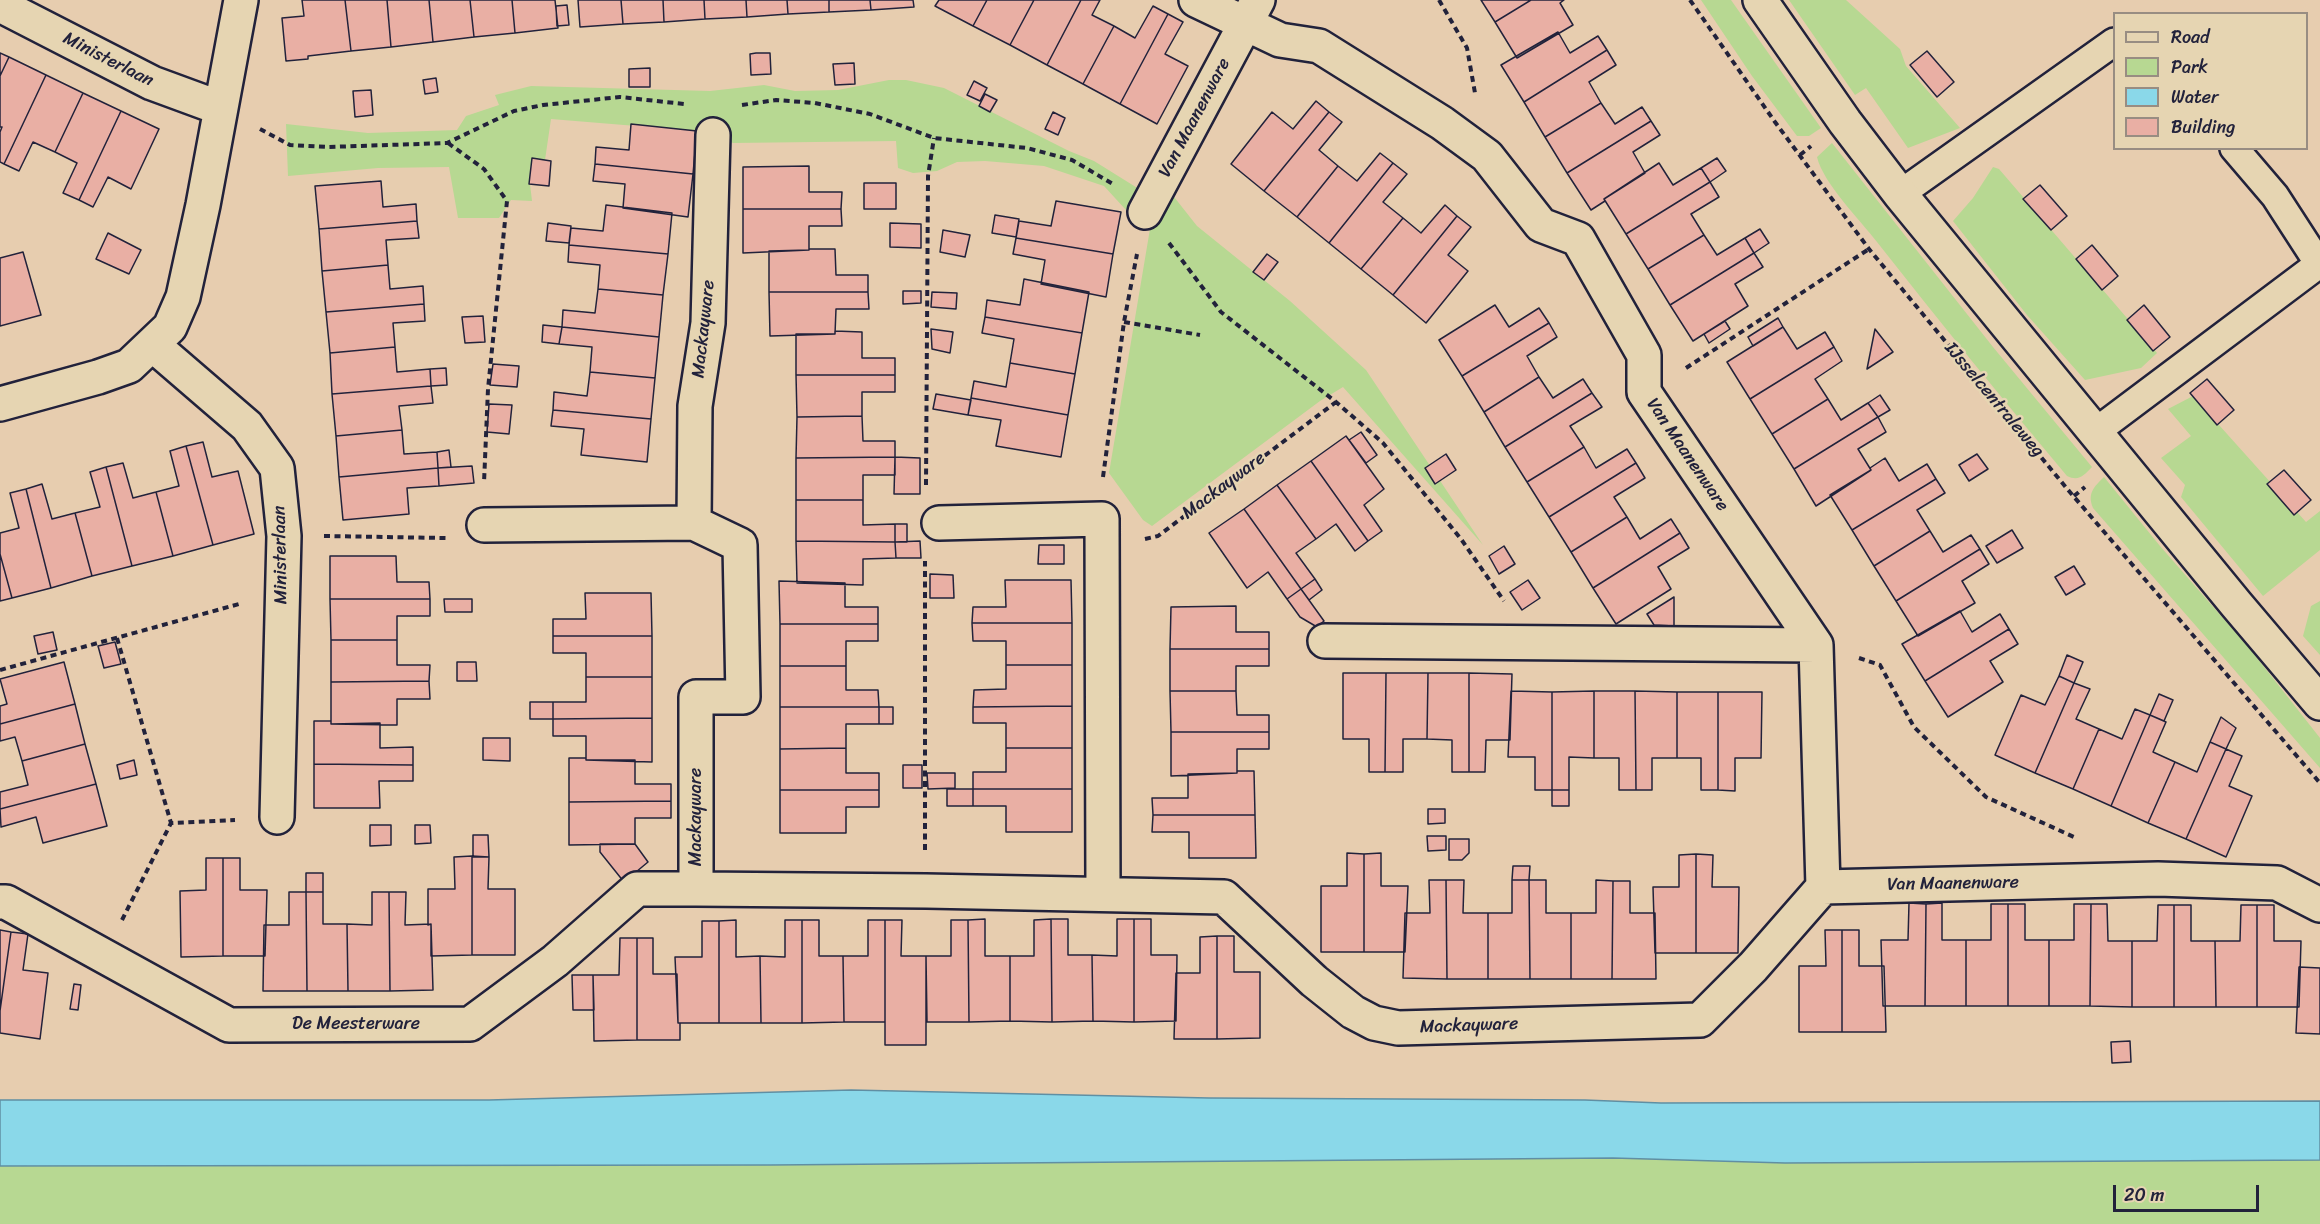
<!DOCTYPE html>
<html>
<head>
<meta charset="utf-8">
<style>
  body { margin:0 }
  #map { position:relative; width:2320px; height:1224px; overflow:hidden; background:#e7cdaf; font-family:Sriracha,sans-serif }
  canvas { display:block }
  .legend { position:absolute; left:2113px; top:12px; width:195px; height:138px; box-sizing:border-box; background:#e6d5b2; border:2px solid #988d82; margin:0; padding:8px 10px; list-style:none; font-size:18px; color:#22223b }
  .legend li { display:flex; align-items:center; gap:12px; height:30px }
  .legend b { width:30px; border:2px solid #988d82 }
  .scale { position:absolute; left:2113px; top:1185px; width:146px; height:27px; box-sizing:border-box; border:3px solid #22223b; border-top:0; padding-left:8px; font-size:18px; line-height:21px; white-space:nowrap; color:#22223b; -webkit-text-stroke:4px #e6d5b2; paint-order:stroke }
</style>
</head>
<body>
<div id="map">
<canvas width="2320" height="1224"></canvas>
<ul class="legend">
<li><b style="height:8px;background:#e6d5b2"></b>Road</li>
<li><b style="height:16px;background:#b7d892"></b>Park</li>
<li><b style="height:16px;background:#8ad8e9"></b>Water</li>
<li><b style="height:16px;background:#e9afa4"></b>Building</li>
</ul>
<div class="scale">20 m</div>
</div>
<script>
const ctx = document.querySelector('canvas').getContext('2d');
ctx.lineJoin = 'round';
function fillPath(path, color) {
  ctx.fillStyle = color;
  ctx.fill(path, 'evenodd');
}
function strokePath(path, color, width, dash) {
  ctx.strokeStyle = color;
  ctx.lineWidth = width;
  ctx.lineCap = dash ? 'butt' : 'round';
  ctx.setLineDash(dash || []);
  ctx.stroke(path);
}
function write(font, color, halo, rows, align = 'center') {
  ctx.font = font + ' Sriracha,sans-serif';
  ctx.lineWidth = 5;
  ctx.setLineDash([]);
  ctx.textBaseline = 'middle';
  ctx.strokeStyle = halo;
  ctx.fillStyle = color;
  for (const [text, x, y, turn = 0] of rows) {
    ctx.save();
    ctx.translate(x, y);
    ctx.rotate((+turn || 0) * Math.PI / 180);
    ctx.textAlign = isNaN(turn) ? turn : align;
    if (halo) ctx.strokeText(text, 0, 0);
    ctx.fillText(text, 0, 0);
    ctx.restore();
  }
}
const green = new Path2D(`
  M1701,0H1731L1821,128L1809,136H1797L1752,76Z
  M1789,0H1846L1900,49L1906,66L1960,128L1908,148L1866,88L1855,95Z
  M889,80H906L944,88L1069,151L1094,161L1139,189L1126,210L1104,186L1044,166L985,161L957,162L937,171L913,173L898,168L896,141L733,143L720,136L697,131L551,119L545,160L532,159L530,184L532,201L511,200L499,218H458L449,167L378,168L288,176L286,124L368,133L457,130L466,116L499,105L495,95L531,86L710,91L764,85L795,91L838,90Z
  M1832,143L1993,347L2092,467C2084,475 2079,482 2067,476C2002,399 1939,321 1877,242C1860,220 1823,183 1817,157Z
  M1993,167L1999,169L2157,353L2141,368L2085,380L2027,315L1953,221L1973,198Z
  M1167,188L1197,226L1290,301L1366,370L1483,545L1343,387L1320,401L1152,526L1143,520L1109,473L1153,211Z
  M2193,396L2306,522L2320,511V550L2263,596L2181,497L2185,485L2161,458L2191,436L2168,409Z
  M2104,477L2160,546L2250,649L2320,738V768L2093,508C2087,493 2094,487 2104,477Z
  M2320,601V655L2303,636L2311,606Z
  M1613,1158L2320,1160V1224H0V1166L771,1165Z`);
const water = new Path2D(`
  M851,1090L1209,1098L1585,1100L1661,1103L2320,1101V1160L1785,1163L1613,1158L771,1165L0,1166V1100H489Z`);
const building = new Path2D(`
  M302,0H345L351,51L308,56V59L286,61L282,18L304,16Z
  M345,0H387L391,47L351,51Z
  M387,0H429L433,42L391,47Z
  M429,0H470L474,37L433,42Z
  M470,0H512L515,33L474,37Z
  M512,0H555L558,28L515,33Z
  M578,0H621L623,24L580,27Z
  M621,0H663L664,22L623,24Z
  M663,0H704L705,19L664,22Z
  M704,0H746L747,17L705,19Z
  M746,0H787L788,14L747,17Z
  M787,0H829V12L788,14Z
  M829,0H870L871,10L829,12Z
  M870,0H913L914,7L871,10Z
  M939,0H987L973,26L935,6Z
  M987,0H1034L1010,45L973,26Z
  M1034,0H1081L1047,65L1010,45Z
  M1081,0H1100L1092,15L1114,26L1083,84L1047,65Z
  M1481,0H1531L1495,22Z
  M1531,0H1564L1560,3L1573,25L1517,58L1495,22Z
  M567,5L569,25L557,26L556,6Z
  M1153,6L1168,14L1120,104L1083,84L1114,26L1135,38Z
  M1168,14L1183,22L1165,54L1188,66L1157,124L1120,104Z
  M1558,32L1570,53L1598,36L1607,50L1524,102L1501,65Z
  M1607,50L1616,65L1589,82L1601,103L1545,137L1524,102Z
  M1927,51L1954,82L1937,97L1910,65Z
  M0,53L9,57L0,76Z
  M756,53H770L771,74L751,75L750,54Z
  M9,57L46,75L4,164L0,162V132L2,127H0V76Z
  M854,63L855,84L835,85L833,64Z
  M650,68V87H629V69Z
  M46,75L83,93L55,152L33,142L19,171L4,164Z
  M436,78L438,92L425,94L423,80Z
  M974,81L987,88L980,101L967,95Z
  M371,90L373,115L355,117L353,91Z
  M83,93L121,111L79,200L63,193L77,163L55,152Z
  M985,94L997,100L990,112L979,106Z
  M1316,101L1329,112L1264,191L1231,164L1272,112L1293,129Z
  M1601,103L1615,124L1642,107L1651,121L1567,173L1545,137Z
  M121,111L159,129L131,189L108,177L93,207L79,200Z
  M1053,112L1065,118L1058,135L1045,129Z
  M1329,112L1342,122L1319,150L1338,166L1297,217L1264,191Z
  M1651,121L1660,135L1633,152L1645,173L1604,199L1605,201L1591,210L1567,173Z
  M631,124L697,131L693,174L595,164L596,147L629,150Z
  M1380,153L1393,163L1329,243L1297,217L1338,166L1357,181Z
  M532,158L551,161L549,186L529,184Z
  M1717,158L1726,171L1710,182L1701,168Z
  M1393,163L1407,174L1383,202L1403,218L1361,269L1329,243Z
  M1659,163L1673,185L1701,168L1710,182L1626,234L1604,199Z
  M595,164L693,174L688,217L623,208L625,184L593,181Z
  M809,166V192H842L841,209H743V167Z
  M381,181L383,207L416,204L417,221L319,229L315,186Z
  M1710,182L1719,197L1691,214L1704,235L1648,269L1626,234Z
  M864,183H896V209H864Z
  M2040,185L2067,216L2051,230L2023,199Z
  M1056,201L1121,212L1113,254L1016,238L1019,221L1051,226Z
  M606,205L672,213L668,254L569,245L571,228L603,231Z
  M1445,205L1457,216L1393,295L1361,269L1403,218L1421,233Z
  M743,209H841L842,226H809V250L743,253Z
  M995,215L1019,219L1016,237L992,233Z
  M1457,216L1471,227L1448,255L1468,271L1426,323L1393,295Z
  M417,221L419,238L386,240L388,265L322,271L319,229Z
  M548,223L571,226L569,243L546,241Z
  M890,223L921,224V248L890,247Z
  M1760,229L1769,243L1754,253L1745,238Z
  M943,230L970,235L965,257L940,252Z
  M108,233L141,250L129,274L96,259Z
  M1704,235L1717,255L1745,238L1754,253L1670,305L1648,269Z
  M1016,238L1113,254L1106,297L1041,284L1045,260L1013,254Z
  M569,245L668,254L663,295L598,289L600,265L568,262Z
  M2092,245L2118,276L2102,290L2076,259Z
  M809,249H835L836,275H868V292H769V251L809,250Z
  M23,252L41,315L0,326V258Z
  M1754,253L1763,267L1735,284L1748,306L1693,341L1670,305Z
  M1267,254L1278,262L1264,280L1253,272Z
  M388,265L390,289L423,286L424,304L326,312L322,271Z
  M1024,279L1089,292L1082,333L985,317L987,300L1020,305Z
  M598,289L663,295L659,337L562,327L563,310L595,313Z
  M903,291H921V303L903,304Z
  M769,292H868L869,309H836L835,334L770,336Z
  M932,292L957,293L956,309L931,307Z
  M424,304L425,321L393,323L395,347L330,353L326,312Z
  M1495,305L1509,327L1539,308L1549,323L1462,376L1439,340Z
  M2144,305L2170,337L2153,351L2127,320Z
  M483,316L485,342L465,343L462,317Z
  M985,317L1082,333L1075,374L1010,363L1014,339L982,333Z
  M1778,318L1783,327L1753,346L1748,337Z
  M1725,321L1730,329L1709,343L1704,334Z
  M1549,323L1557,337L1527,356L1539,377L1484,412L1462,376Z
  M543,325L562,327L559,344L542,342Z
  M562,327L659,337L655,378L590,372L592,347L559,344Z
  M1783,327L1797,349L1825,332L1834,347L1750,399L1727,362Z
  M931,329L953,332L950,353L932,349Z
  M1875,329L1893,352L1867,369Z
  M835,331L862,332V358H895V375H796V334H835Z
  M395,347L397,372L430,369L431,386L332,394L330,353Z
  M1834,347L1842,361L1815,379L1828,399L1772,434L1750,399Z
  M1010,363L1075,374L1068,415L971,398L974,381L1006,387Z
  M493,364L519,366L517,387L490,385Z
  M446,368L447,385L431,386L430,369Z
  M590,372L655,378L651,419L553,410L554,392L587,396Z
  M796,375H895V392H862V416L797,417Z
  M1539,377L1553,398L1583,379L1592,393L1505,447L1484,412Z
  M2207,379L2234,410L2217,425L2190,393Z
  M431,386L433,403L399,406L402,430L336,436L332,394Z
  M1592,393L1602,407L1570,426L1584,447L1527,482L1505,447Z
  M936,394L971,400L968,415L933,409Z
  M1880,395L1890,410L1878,417L1868,403Z
  M971,398L1068,415L1061,457L996,446L1001,420L968,415Z
  M1828,399L1841,420L1868,403L1878,417L1794,469L1772,434Z
  M489,404L512,405L509,434L487,432Z
  M553,410L651,419L647,462L581,455L584,429L551,426Z
  M862,416L863,441H895V457L796,458L797,417Z
  M1878,417L1886,432L1858,449L1871,470L1816,506L1794,469Z
  M402,430L404,454L437,452L438,468L339,477L336,436Z
  M1361,432L1377,455L1366,463L1349,440Z
  M1346,436L1384,489L1364,505L1382,531L1368,541L1311,461Z
  M203,442L212,477L238,471L254,534L213,545L186,446Z
  M186,446L213,545L173,556L156,492L179,486L170,451Z
  M1584,447L1596,468L1627,449L1636,463L1549,517L1527,482Z
  M449,450L451,467L438,468L437,452Z
  M1446,454L1456,470L1435,484L1425,468Z
  M1977,454L1988,469L1969,481L1959,465Z
  M895,457V475H863V500H796V458Z
  M895,457L920,458V494H894Z
  M1885,458L1899,481L1927,464L1936,479L1852,530L1830,495L1871,470L1870,468Z
  M1311,461L1368,541L1355,551L1336,524L1316,539L1277,485Z
  M123,463L133,498L156,492L173,556L132,566L106,467Z
  M1636,463L1645,478L1614,497L1627,517L1571,552L1549,517Z
  M472,466L474,483L439,486L438,468Z
  M106,467L132,566L92,576L75,513L100,507L90,472Z
  M438,468L439,486L407,488L409,514L343,520L339,477Z
  M2284,470L2311,500L2294,515L2267,484Z
  M1936,479L1945,493L1917,510L1930,531L1874,566L1852,530Z
  M42,484L52,519L75,513L92,576L51,588L26,489Z
  M1277,485L1316,539L1296,553L1315,579L1301,589L1244,509Z
  M26,489L51,588L12,598L0,554V533L19,528L10,493Z
  M796,500H863V525L895,524V542L796,541Z
  M1244,509L1301,589L1287,599L1268,572L1247,588L1209,533Z
  M1627,517L1640,539L1671,519L1680,533L1593,588L1571,552Z
  M895,524H907V542H895Z
  M2012,530L2023,548L1997,563L1986,546Z
  M1930,531L1943,552L1971,535L1980,549L1896,601L1874,566Z
  M1680,533L1689,548L1658,567L1671,589L1616,624L1593,588Z
  M796,541L895,542L896,558L863,559V585L797,583Z
  M920,541L921,558H896L895,542Z
  M1039,545H1064V564H1038Z
  M1504,546L1515,564L1499,574L1489,556Z
  M1980,549L1989,564L1962,581L1975,603L1918,636L1896,601Z
  M0,554L12,598L0,601Z
  M330,556H396L397,582H429L430,599H330Z
  M2074,566L2085,584L2066,595L2055,577Z
  M930,574L953,575L954,598H930Z
  M1315,579L1322,590L1309,600L1301,589Z
  M1005,580H1071L1072,623H972L973,607H1006Z
  M1528,580L1540,598L1522,610L1510,592Z
  M779,581L845,583V607H878V624H780Z
  M1301,589L1324,621L1317,627L1300,617L1287,599Z
  M585,593H651L652,636H553V619H586Z
  M1674,597V626L1654,625L1647,614Z
  M330,599H430V616H397V640H331Z
  M444,599H472V612H445Z
  M1236,606V632H1269V649H1170L1171,607Z
  M1960,611L1972,632L2000,614L2009,629L1925,681L1902,644Z
  M972,623H1072V665H1006V641H973Z
  M780,624H878V641H846V666H780Z
  M2009,629L2018,644L1990,661L2003,682L1948,717L1925,681Z
  M53,632L57,650L38,654L34,636Z
  M553,636H652V677H586V653H553Z
  M331,640H397V665H430L429,681L331,682Z
  M115,642L121,664L104,668L98,646Z
  M1170,649H1269V666H1236V691H1170Z
  M2067,655L2083,662L2074,683L2059,676Z
  M64,662L75,704L0,724V706L7,704L0,679Z
  M457,662H476L477,681H457Z
  M1006,665H1072V706L973,707L974,690L1006,689Z
  M780,666H846V690H878L879,707H780Z
  M1343,673H1386L1385,772H1369V739H1343Z
  M1386,673H1428L1427,739H1403V772H1385Z
  M1428,673H1469V772H1452V740L1427,739Z
  M1469,673L1512,674L1510,740H1486L1485,772H1469Z
  M2059,676L2074,683L2035,773L1995,755L2021,695L2045,705Z
  M586,677H652V718L553,719V702H586Z
  M429,681L430,699H397V725L331,724V682Z
  M2074,683L2090,689L2076,719L2099,729L2073,789L2035,773Z
  M1170,691H1236L1237,715H1269V732H1171Z
  M1511,691L1552,692V790H1535V757H1508Z
  M1594,691H1635L1636,790H1619V758H1594Z
  M1594,691V758L1569,757V790H1552V692Z
  M1635,691L1677,692V758H1652V790H1636Z
  M1677,692H1718V790H1701V758H1677Z
  M1718,692H1762L1761,758H1735V791L1718,790Z
  M2159,694L2173,700L2164,721L2150,715Z
  M530,702H553V719H530Z
  M75,704L85,744L22,761L15,737L0,741V724Z
  M1072,706V748H1006V723H973V707Z
  M780,707H879V724H846V748L780,749Z
  M879,707H893V724H879Z
  M2135,709L2150,715L2111,806L2073,789L2099,729L2122,739Z
  M2150,715L2166,722L2153,752L2175,762L2148,823L2111,806Z
  M2221,717L2236,728L2226,749L2210,742Z
  M652,718V762L586,760V736H553V719Z
  M314,721H331V724L380,723V748L413,747V765L314,764Z
  M1171,732H1269V749H1237V773L1171,776Z
  M483,738H510V761L483,760Z
  M2210,742L2226,749L2186,839L2148,823L2175,762L2197,772Z
  M85,744L96,784L0,809V792L28,785L22,761Z
  M846,748V773H879V790H780V749Z
  M1006,748H1072V789H973V772H1006Z
  M2226,749L2242,756L2229,786L2252,796L2226,857L2186,839Z
  M569,758H586V760H635V784H671V801L569,802Z
  M134,760L137,775L120,779L117,765Z
  M314,764L413,765V781H379L380,808H314Z
  M903,765H922V788H903Z
  M1237,771H1254L1255,815H1153L1152,798H1188V774L1237,773Z
  M927,773H955V788L928,789Z
  M96,784L107,826L43,843L36,817L1,827L0,809Z
  M947,789H973V806H947Z
  M973,789H1072V832H1006V806H973Z
  M780,790H879V807H846V833H780Z
  M1552,790H1569V806H1552Z
  M671,801V818H635V844L569,845V802Z
  M1428,809H1445V823L1428,824Z
  M1153,815H1255L1256,858H1189V832H1152Z
  M370,825H391V845L370,846Z
  M415,825H430L431,843L415,844Z
  M473,835H488L489,857H473Z
  M1427,836H1446V850L1428,851Z
  M1449,839H1469V853L1462,860H1449Z
  M600,844H635L648,862L624,882L600,852Z
  M1347,853L1364,854V952H1321V886H1347Z
  M1381,853V886H1408L1405,952H1364V854Z
  M1696,854L1713,855L1712,887H1739L1738,953H1696Z
  M1696,854V953H1655L1653,887H1679V855Z
  M472,856L489,857L488,889H515V955H472Z
  M472,856V955L431,956V924L428,925V889H455L454,857Z
  M206,858H223V956L181,957L180,891L206,890Z
  M223,858H240V890H267L265,956H223Z
  M1513,866H1530L1529,880H1512Z
  M306,873H323V892H306Z
  M1429,880H1446L1447,979L1403,978L1405,913H1430Z
  M1446,880H1464L1463,913H1488V979H1447Z
  M1512,880H1529L1530,979H1488V913H1512Z
  M1529,880H1546V913H1571V979H1530Z
  M1596,880L1613,881L1612,979H1571V913H1596Z
  M1613,881H1630V913H1655L1656,979H1612Z
  M289,892H306L307,991H263L264,925H289Z
  M306,892H323V924H347L348,991H307Z
  M372,892H389L390,991H348L347,924L372,925Z
  M389,892H406L405,925L431,924L433,990L390,991Z
  M1909,903L1926,904L1925,1006H1883L1881,940H1908Z
  M1942,903V940H1966V1006H1925L1926,904Z
  M1991,904H2008V1006H1966V940H1991Z
  M2008,904H2025V940H2049V1006H2008Z
  M2074,904H2091L2090,1006H2049V940H2074Z
  M2091,904H2107L2108,941H2132V1007L2090,1006Z
  M2158,905H2174V1007H2132V941H2157Z
  M2174,905H2191V941H2215L2216,1007H2174Z
  M2241,905H2257V1007H2216L2215,941H2240Z
  M2257,905H2274V941H2301L2299,1007H2257Z
  M985,919V956H1010V1021L969,1022L968,920Z
  M1051,919L1052,1022L1010,1021V956H1034V920Z
  M1051,919H1068V955H1092L1093,1021L1052,1022Z
  M1117,919H1134V1022L1093,1021L1092,955L1117,956Z
  M1134,919H1151V955H1177L1176,1021L1134,1022Z
  M736,920V957L760,956L761,1023H719V921Z
  M785,920H802V1023H761L760,956L785,957Z
  M802,920H819V956H843L844,1022L802,1023Z
  M868,920H885V1022H844L843,956H868Z
  M885,920H902L901,956H926V1045H885Z
  M951,920H968L969,1022H927L926,956H951Z
  M702,921H719V1023H678L675,957H702Z
  M0,930L11,932L0,1011Z
  M1825,930H1842V1032H1799V966H1826Z
  M1842,930H1859V966H1884L1886,1032H1842Z
  M11,932L28,934L23,970L48,973L40,1039L0,1033V1011Z
  M1217,936H1234V972H1260V1038L1217,1039Z
  M1217,936V1039H1174L1176,973H1200V937Z
  M620,938H637V1040L594,1041L593,975H619Z
  M637,938H653V974H677L678,1023H680V1040H637Z
  M2299,967L2320,968V1034L2296,1033Z
  M572,975H593L594,1010H573Z
  M74,984L81,985L78,1010L70,1009Z
  M2130,1041L2131,1062L2112,1063L2111,1042Z`);
const path = new Path2D(`
  M1439,0L1467,48L1475,93
  M1690,0L1775,122L1869,249L2069,491L2320,783
  M742,105L776,100L815,103L870,114L934,138L1027,148L1072,160L1113,184
  M260,129L290,145L328,147L447,143L514,111L543,105L620,97L684,104
  M448,143L484,169L507,201L488,389L484,483
  M1800,155L1811,146
  M1169,243L1221,312L1336,402L1383,443L1461,539L1504,601
  M1124,322L1200,335
  M1686,368L1869,249
  M1103,477L1124,322L1137,254
  M926,485L928,176L934,138
  M2074,496L2085,487
  M324,536L446,538
  M1145,539L1158,536L1336,402
  M117,638L171,823
  M1859,658L1880,665L1914,727L1986,797L2074,837
  M0,670L239,604
  M925,850V561
  M122,920L171,823L235,820`);
const lane = new Path2D(`
  M1900,194L2114,42
  M2094,433L2319,264L2275,196L2234,148`);
const street = new Path2D(`
  M1196,0L1280,40L1319,46L1442,123L1487,156L1541,225L1578,239L1644,355V392L1816,645L1823,887
  M0,5L152,83L220,108
  M1145,212L1258,0
  M153,345L247,426L277,468L284,536L277,817
  M0,404L98,377L129,366L170,327L183,297L203,205L241,0
  M694,523L695,406L708,323L713,135
  M939,523L1102,519L1103,894
  M484,525L694,523L740,545L743,697H696V889L926,891L1224,897L1314,981L1353,1012L1374,1023L1398,1028L1700,1020L1753,967L1823,887
  M1325,641L1816,645
  M1823,887L2158,879L2277,883L2320,905
  M0,902H6L229,1025L470,1024L555,961L637,889H696`);
const secondary = new Path2D(`
  M1760,0L1845,122L1900,194L2236,604L2320,703`);
const streetNames = [
  ["Ministerlaan",108,60,27],
  ["Van Maanenware",1195,118,-62],
  ["Mackayware",704,329,-84],
  ["IJsselcentraleweg",1994,400,50],
  ["Van Maanenware",1687,455,56],
  ["Mackayware",1224,486,-37],
  ["Ministerlaan",281,555,-91],
  ["Mackayware",696,817,-90],
  ["Van Maanenware",1953,884,-1],
  ["De Meesterware",356,1024],
  ["Mackayware",1469,1026,-2]
];
fillPath(green, '#b7d892');
fillPath(water, '#8ad8e9');
strokePath(water, '#608fa3', 1.5);
fillPath(building, '#e9afa4');
strokePath(building, '#22223b', 1.5);
strokePath(lane, '#22223b', 32);
strokePath(street, '#22223b', 38);
strokePath(secondary, '#22223b', 38);
strokePath(path, '#22223b', 4, [6, 4.5]);
strokePath(lane, '#e6d5b2', 27);
strokePath(street, '#e6d5b2', 33);
strokePath(secondary, '#e6d5b2', 33);
write('18px', '#22223b', '#e6d5b2', streetNames);
</script>
</body>
</html>
